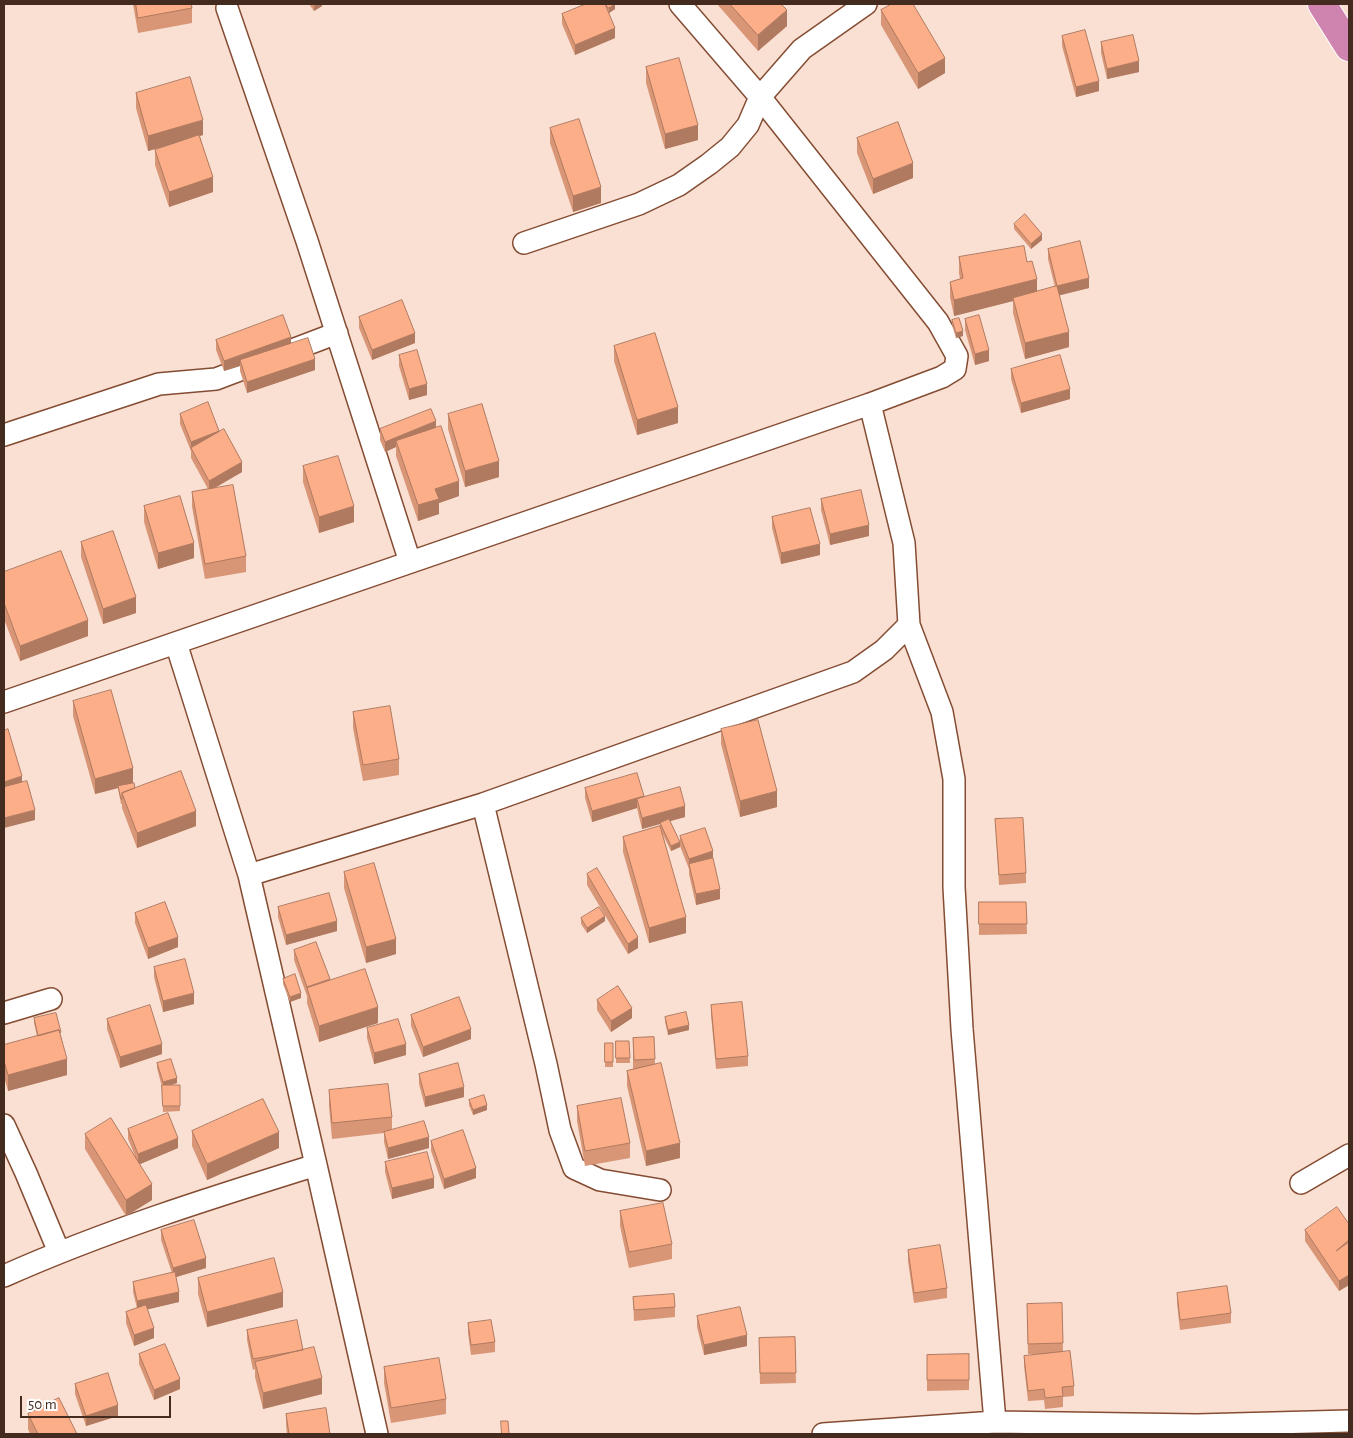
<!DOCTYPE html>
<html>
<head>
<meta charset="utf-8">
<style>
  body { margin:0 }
  #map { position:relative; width:1353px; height:1438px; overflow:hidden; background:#fadfd3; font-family:"Alegreya Sans",sans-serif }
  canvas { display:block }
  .frame { position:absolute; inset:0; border:5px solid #442b1f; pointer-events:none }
  .scale { position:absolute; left:20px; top:1396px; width:151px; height:22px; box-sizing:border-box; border:2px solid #442b1f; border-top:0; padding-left:6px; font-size:15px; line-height:18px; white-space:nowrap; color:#442b1f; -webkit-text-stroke:4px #fff; paint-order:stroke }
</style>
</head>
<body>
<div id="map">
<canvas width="1353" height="1438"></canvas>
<div class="frame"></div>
<div class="scale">50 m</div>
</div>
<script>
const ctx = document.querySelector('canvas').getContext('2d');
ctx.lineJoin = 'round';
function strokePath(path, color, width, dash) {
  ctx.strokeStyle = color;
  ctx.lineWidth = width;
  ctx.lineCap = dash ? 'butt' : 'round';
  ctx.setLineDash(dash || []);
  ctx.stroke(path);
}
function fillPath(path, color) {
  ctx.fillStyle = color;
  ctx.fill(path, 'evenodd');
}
const minor = new Path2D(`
  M227,8L307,241L410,562
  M524,243L639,204L679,185L709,164L730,147L748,125L760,97L802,49L866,4
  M870,404L904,543L909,625L942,712L954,779V887L962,1029L995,1422
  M4,435L159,384L216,379L337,333
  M176,643L249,875L316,1165
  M4,702L870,404L942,377L955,369L957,356L938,322L760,97L680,4
  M483,804L546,1064L560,1130L574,1168L600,1180L660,1190
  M249,875L483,804L853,672L884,650L909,625
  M4,1013L51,999
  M4,1125L26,1173L59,1252
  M1301,1183L1349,1155
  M4,1276C105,1231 210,1198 316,1165L377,1434
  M823,1434L995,1422L1197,1425L1349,1421`);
const trunk = new Path2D(`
  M1322,4L1349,47`);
const wall = new Path2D(`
  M133,4H191L192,8V23L138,33Z
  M309,4H322V6L314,11Z
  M615,4V9L609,13L615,38L575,55L562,24V14Z
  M717,4H781L787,26L758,51Z
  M881,10L945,73L918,89L881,25Z
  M1062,36L1099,91L1076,97L1062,46Z
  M1101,42L1139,72L1107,79L1101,53Z
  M646,67L698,140L665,149L646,83Z
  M136,93L203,135L200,136L213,192L169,207L155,165V150L174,144L148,151L136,108Z
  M550,128L601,203L573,212L550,143Z
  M857,138L913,178L873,194L857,153Z
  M1014,224L1042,240L1031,249L1014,229Z
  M1048,249L1089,288L1059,295L1069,347L1025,359L1013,313V301L954,316L950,297V282L960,279L959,273V257L1027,262L1037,292L1055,287L1048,259Z
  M359,317L415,343L372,360L359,328Z
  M965,319L989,361L975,365L965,330Z
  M952,320L963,336L956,338L952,325Z
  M216,340L291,343L315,370L247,393L240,371V366L224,371L216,350Z
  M614,346L678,423L637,435L614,361Z
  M399,355L427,395L409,400L399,366Z
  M1011,369L1070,399L1021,413L1011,379Z
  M180,414L219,431L242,472L215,488L246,556V572L205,579L192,507V492L208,489L191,458V451L180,424Z
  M448,414L499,477L465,487L448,429Z
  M436,428L459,496L439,503V514L418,521L396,456V447L385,452L380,440V429Z
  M303,466L354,522L319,533L303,482Z
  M821,499L869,536L830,545L821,510Z
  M144,506L194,558L158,569L144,522Z
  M772,517L820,555L781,564L772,528Z
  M81,542L136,613L103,624L81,557Z
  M4,572L88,636L20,661L4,619Z
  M73,701L133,783L135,788L196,826L137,848L122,808V804H121L118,788L95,794L73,716Z
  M353,712L399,759V775L363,781L353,728Z
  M721,729L777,807L740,817L721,744Z
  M585,788L644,797L685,817L670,821L680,847L671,851L662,833L686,933L649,943L623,852V837L660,826V824L642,829L637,808L592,822L585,798Z
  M995,819L1026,873V883L999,885Z
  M680,836L713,859L720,899L696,905L689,874V869L680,846Z
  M344,872L396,954L366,963L344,888Z
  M587,874L638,948L628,954L587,885Z
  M979,902H1026L1027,934L979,935Z
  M278,907L337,931L286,945L278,917Z
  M135,913L178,947L148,959L135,923Z
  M581,918L605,921L587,933L581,924Z
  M294,950L330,980L378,1023L319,1042L307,1003V996L294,960Z
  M154,967L194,1004L163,1012L154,977Z
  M283,979L301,998L290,1002L283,984Z
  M597,1000L632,1018L611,1032L597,1010Z
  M711,1005L748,1056V1066L716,1069L711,1015Z
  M411,1015L471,1039L423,1057L411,1026Z
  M665,1017L689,1030L668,1035L665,1022Z
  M34,1018L61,1036L67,1075L8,1091L4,1077V1045L37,1036L34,1023Z
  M107,1019L162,1054L120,1068L107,1029Z
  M367,1028L406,1055L374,1064L367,1038Z
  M654,1037L655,1064L680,1158L646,1166L627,1086V1071L633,1069V1038Z
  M616,1041H629L630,1063H616Z
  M605,1043H613V1067H605Z
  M157,1063L177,1083L171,1085H180V1111L163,1112L162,1087L157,1068Z
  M419,1074L464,1097L425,1107L419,1084Z
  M329,1090L392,1117V1130L429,1148L388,1159L384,1142V1133L332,1139L329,1106Z
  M469,1100L487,1110L473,1115L469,1105Z
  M577,1106L630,1143V1158L585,1166L577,1121Z
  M128,1129L178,1148L140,1164L152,1200L126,1216L85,1149V1134L135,1156L128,1139Z
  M192,1131L279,1148L207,1180L192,1146Z
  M431,1141L476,1178L444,1189L431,1151Z
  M385,1162L434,1188L392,1199L385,1172Z
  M620,1211L672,1244V1259L629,1268L620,1226Z
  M1349,1224V1285L1339,1291L1305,1241V1230Z
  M161,1230L206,1268L176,1277L179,1302L147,1309L154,1338L134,1346L126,1323V1312L137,1308L133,1292V1282L172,1273L161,1240Z
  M908,1250L947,1288V1298L914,1303L908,1261Z
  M198,1278L283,1307L207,1327L198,1294Z
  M1177,1293L1231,1313V1323L1180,1330L1177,1303Z
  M633,1297L675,1307V1317L634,1321Z
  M1062,1303L1063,1352L1074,1386V1396L1063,1397V1407L1045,1409L1044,1400L1028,1401L1024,1366V1356L1041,1354H1028L1027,1314Z
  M697,1316L747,1346L704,1355L697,1327Z
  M468,1323L495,1342V1352L471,1355L468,1333Z
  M247,1330L303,1350L322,1394L263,1409L255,1377V1369L253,1370L247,1340Z
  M795,1337L796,1383L760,1384L759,1338Z
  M139,1354L180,1389L154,1400L139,1364Z
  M969,1354V1390L927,1391V1355Z
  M384,1367L446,1399V1414L391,1423L384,1383Z
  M75,1384L118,1416L86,1426L75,1394Z
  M28,1414L77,1434H30L28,1429Z
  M286,1414L330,1434H287L286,1425Z`);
const shadedWall = new Path2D(`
  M317,4H322V6L314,11V6Z
  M615,4V9L609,13V8Z
  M787,10V26L758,51V35Z
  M615,28V38L575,55V45Z
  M945,58V73L918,89V73Z
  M1139,61V72L1107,79V69Z
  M1099,81V91L1076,97V87Z
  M203,120V135L148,151V136Z
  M698,125V140L665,149V134Z
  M913,163V178L873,194V179Z
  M213,177V192L169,207V192Z
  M601,187V203L573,212V196Z
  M1042,234V240L1031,249V244Z
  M1089,278V288L1057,296V286Z
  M1037,279V295L1013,298V301L954,316V300Z
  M963,331V336L956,338V333Z
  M1069,332V347L1025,359V343Z
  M415,333V343L372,360V350Z
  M291,337V347L240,360V366L224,371V361Z
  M989,350V361L975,365V354Z
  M315,359V370L247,393V382Z
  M427,384V395L409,400V389Z
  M1070,389V399L1021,413V403Z
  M678,407V423L637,435V420Z
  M436,421V431L396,441V447L385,452V442Z
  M219,431V441L191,449V442Z
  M499,461V477L465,487V471Z
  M242,462V472L209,491V481Z
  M459,481V496L439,503V514L418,521V505L435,489Z
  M354,506V522L319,533V517Z
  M869,525V536L830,545V534Z
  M194,543V558L158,569V553Z
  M820,544V555L781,564V553Z
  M136,597V613L103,624V609Z
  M88,620V636L20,661V646Z
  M133,768V784L95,794V779Z
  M22,776V787L4,792V782Z
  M777,791V807L740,817V801Z
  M644,796V806L637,799V808L592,822V811Z
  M685,806V817L642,829V818Z
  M35,810V820L4,828V818Z
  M196,811V826L137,848V833Z
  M680,842V847L671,851V846Z
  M713,851V861L689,864V870V859Z
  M720,889V899L696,905V894Z
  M605,916V921L587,933V928Z
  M686,917V933L649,943V928Z
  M337,921V931L286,945V935Z
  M178,937V947L148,959V948Z
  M638,937V948L628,954V944Z
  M396,939V954L366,963V947Z
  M194,993V1004L163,1012V1001Z
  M301,993V998L290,1002V997Z
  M378,1007V1023L319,1042V1026Z
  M632,1008V1018L611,1032V1021Z
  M689,1025V1030L668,1035V1030Z
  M471,1029V1039L423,1057V1047Z
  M162,1044V1054L120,1068V1057Z
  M406,1044V1055L374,1064V1053Z
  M67,1059V1075L8,1091V1075Z
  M177,1078V1083L163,1087V1082Z
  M464,1087V1097L425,1107V1097Z
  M487,1105V1110L473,1115V1110Z
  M279,1132V1148L207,1180V1164Z
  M429,1137V1148L388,1159V1148Z
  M178,1138V1148L138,1165V1154Z
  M680,1143V1158L646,1166V1151Z
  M476,1168V1178L444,1189V1179Z
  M434,1178V1188L392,1199V1188Z
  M152,1184V1200L126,1216V1200Z
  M206,1258V1268L173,1278V1268Z
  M1349,1275V1285L1339,1291V1281Z
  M179,1292V1302L137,1312V1301Z
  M283,1292V1307L207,1327V1312Z
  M154,1328V1338L134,1346V1335Z
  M747,1335V1346L704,1355V1345Z
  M322,1378V1394L263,1409V1393Z
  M180,1379V1389L154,1400V1390Z
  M118,1405V1416L86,1426V1416Z`);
const building = new Path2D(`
  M136,4H191L192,8L138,18Z
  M586,4H605L615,28L575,45L562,14Z
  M605,4H615L609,8Z
  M730,4H781L787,10L758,35Z
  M892,4H913L945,58L918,73L881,10Z
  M1085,30L1099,81L1076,87L1062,36Z
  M1133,35L1139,61L1107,69L1101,42Z
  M679,58L698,125L665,134L646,67Z
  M190,77L203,120L148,136L136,93Z
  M579,119L601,187L573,196L550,128Z
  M898,122L913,163L873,179L857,138Z
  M199,135L213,177L169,192L155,150Z
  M1025,214L1042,234L1031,244L1014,224Z
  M1080,241L1089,278L1057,286L1048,249Z
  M1024,246L1027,262L1032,261L1037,279L954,300L950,282L963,278L959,257Z
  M1057,286L1069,332L1025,343L1013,298Z
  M402,300L415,333L372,350L359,317Z
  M283,315L291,337L224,361L216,340Z
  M979,315L989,350L975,354L965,319Z
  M959,318L963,331L956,333L952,320Z
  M655,333L678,407L637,420L614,346Z
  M308,338L315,359L247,382L240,360Z
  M417,350L427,384L409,389L399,355Z
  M1060,355L1070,389L1021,403L1011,369Z
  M208,402L219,431L191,442L180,414Z
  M482,404L499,461L465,471L448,414Z
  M431,409L436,421L385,442L380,429Z
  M441,426L459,481L435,489L439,499L418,505L396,441Z
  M224,429L242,462L209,481L191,448Z
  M338,456L354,506L319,517L303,466Z
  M233,485L246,556L205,564L192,492Z
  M861,490L869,525L830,534L821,499Z
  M180,496L194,543L158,553L144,506Z
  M810,508L820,544L781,553L772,517Z
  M113,531L136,597L103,609L81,542Z
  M61,551L88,620L20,646L4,603V572Z
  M111,690L133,768L95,779L73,701Z
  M390,706L399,759L363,765L353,712Z
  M758,720L777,791L740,801L721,729Z
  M8,729L22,776L4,782V731Z
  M181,771L196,811L137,833L122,793Z
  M637,773L644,796L592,811L585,788Z
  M27,781L35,810L4,818V787Z
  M134,783L135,788L122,793V799H121L118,786Z
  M680,787L685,806L642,818L637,799Z
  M1023,818L1026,873L999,875L995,819Z
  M669,819L680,842L671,846L660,823Z
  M660,826L686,917L649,928L623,837Z
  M705,828L713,851L689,859L680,836Z
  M713,858L720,889L696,894L689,864Z
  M374,863L396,939L366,947L344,872Z
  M597,868L638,937L628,944L587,874Z
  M329,893L337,921L286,935L278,907Z
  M165,902L178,937L148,948L135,913Z
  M979,902H1026L1027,924H979Z
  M599,907L605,916L587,928L581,918Z
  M316,942L330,979L307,987L294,950Z
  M185,959L194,993L163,1001L154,967Z
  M365,969L378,1007L319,1026L307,988Z
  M295,974L301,993L290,997L283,979Z
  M618,986L632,1008L611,1021L597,1000Z
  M459,997L471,1029L423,1047L411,1015Z
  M742,1002L748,1056L716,1059L711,1005Z
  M150,1005L162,1044L120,1057L107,1019Z
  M686,1012L689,1025L668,1030L665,1017Z
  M56,1013L61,1032L60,1033L59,1030L38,1036L34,1018Z
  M398,1019L406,1044L374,1053L367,1028Z
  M59,1030L67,1059L8,1075L4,1061V1045Z
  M654,1037L655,1059L634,1060L633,1038Z
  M616,1041H629L630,1058H616Z
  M605,1043H613V1062H605Z
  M171,1059L177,1078L163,1082L157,1063Z
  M458,1063L464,1087L425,1097L419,1074Z
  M661,1063L680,1143L646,1151L627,1071Z
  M388,1084L392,1117L332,1123L329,1090Z
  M162,1085H180V1106H163Z
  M484,1095L487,1105L473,1110L469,1100Z
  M621,1098L630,1143L585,1151L577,1106Z
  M263,1099L279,1132L207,1164L192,1131Z
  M168,1113L178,1138L138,1154L128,1129Z
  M111,1118L152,1184L126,1200L85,1134Z
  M424,1121L429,1137L388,1148L384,1132Z
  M463,1130L476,1168L444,1179L431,1141Z
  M427,1152L434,1178L392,1188L385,1162Z
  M663,1203L672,1244L629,1252L620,1211Z
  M1337,1207L1349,1224V1240L1336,1251L1349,1242V1275L1339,1281L1305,1230Z
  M194,1220L206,1258L173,1268L161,1230Z
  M940,1245L947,1288L914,1293L908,1250Z
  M274,1258L283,1292L207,1312L198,1278Z
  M175,1272L179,1292L137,1301L133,1282Z
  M1227,1286L1231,1313L1180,1320L1177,1293Z
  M674,1294L675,1307L634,1310L633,1297Z
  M1062,1303L1063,1343L1028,1344L1027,1304Z
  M146,1305L154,1328L134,1335L126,1312Z
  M740,1307L747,1335L704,1345L697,1316Z
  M297,1320L303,1350L253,1359L247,1330Z
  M491,1320L495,1342L471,1345L468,1323Z
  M795,1337L796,1373H760L759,1338Z
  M165,1344L180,1379L154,1390L139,1354Z
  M314,1347L322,1378L263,1393L255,1362Z
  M1070,1351L1074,1386L1062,1387L1063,1396L1045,1398L1044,1389L1028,1391L1024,1356Z
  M969,1354V1380H927V1355Z
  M439,1358L446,1399L391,1408L384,1367Z
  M108,1373L118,1405L86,1416L75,1384Z
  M59,1398L77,1434H38L28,1414Z
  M326,1408L330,1434H289L286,1414Z
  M501,1421H508L509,1434H502Z`);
strokePath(minor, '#844c32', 24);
strokePath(trunk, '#fff', 30);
strokePath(minor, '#fff', 21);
strokePath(trunk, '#ce84af', 28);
fillPath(wall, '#d99676');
fillPath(shadedWall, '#b07a60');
fillPath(building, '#fcae89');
strokePath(building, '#b07a60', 1);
</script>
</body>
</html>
